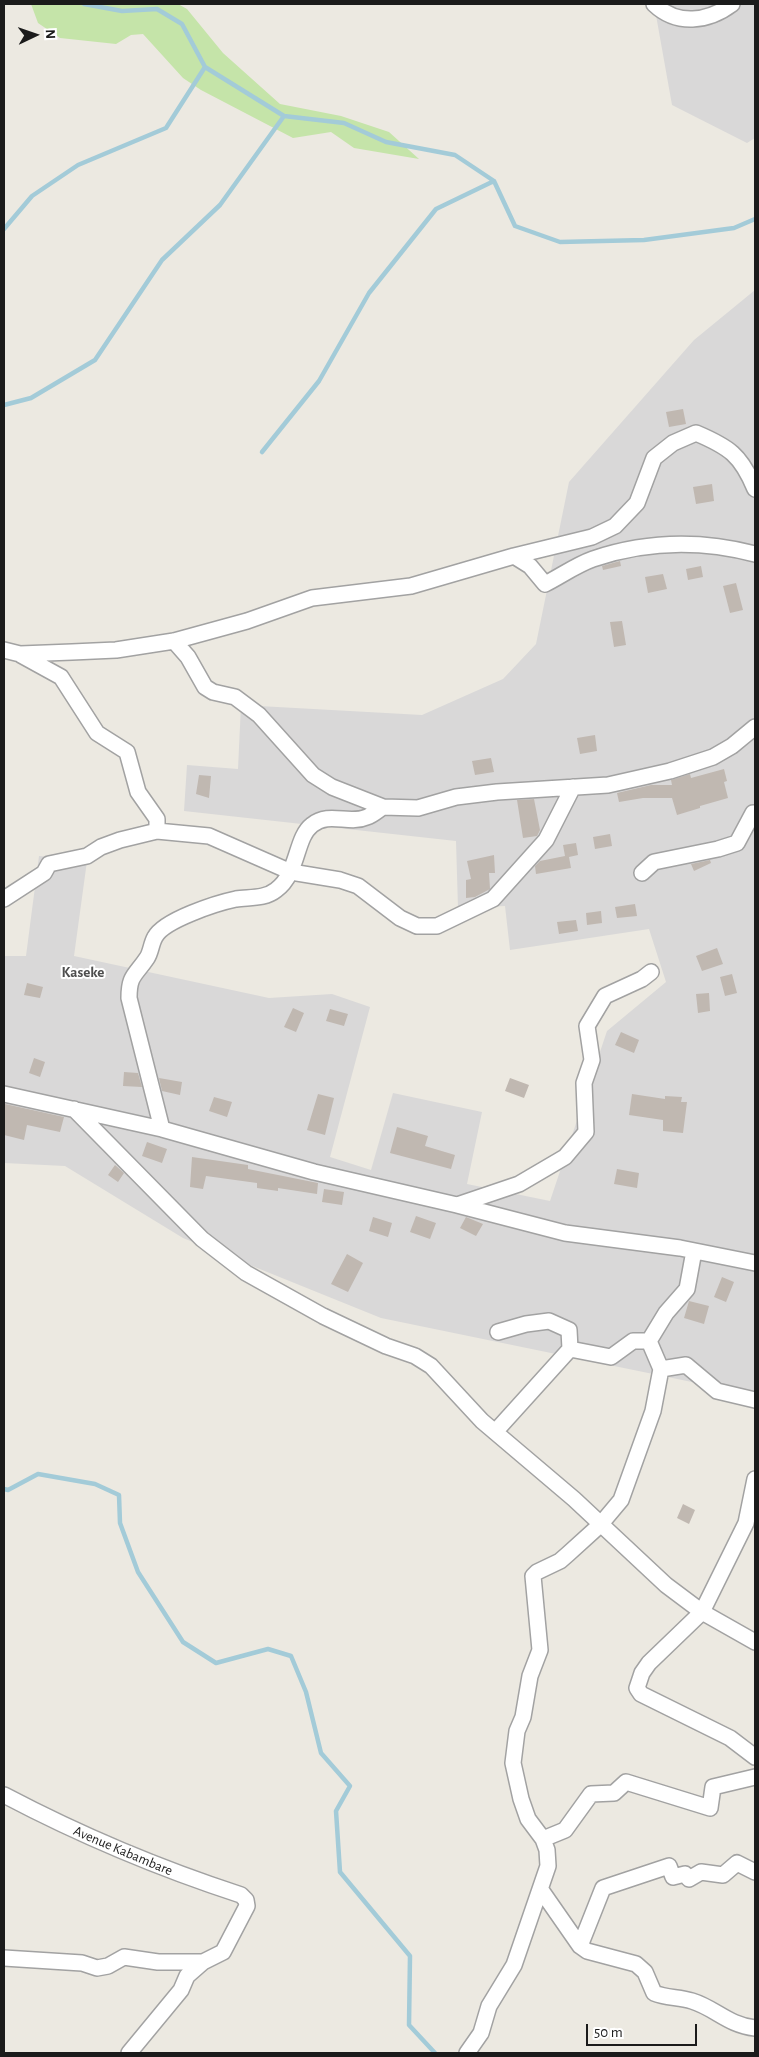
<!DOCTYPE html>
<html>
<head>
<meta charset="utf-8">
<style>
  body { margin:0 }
  #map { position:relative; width:759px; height:2057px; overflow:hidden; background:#ece9e1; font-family:"Alegreya Sans",sans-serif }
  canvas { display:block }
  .frame { position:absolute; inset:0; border:5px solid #1b1b1b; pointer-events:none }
  .north { position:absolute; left:10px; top:10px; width:50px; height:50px; -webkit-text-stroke:4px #fff; paint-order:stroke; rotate:87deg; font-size:14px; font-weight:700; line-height:20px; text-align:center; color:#1b1b1b }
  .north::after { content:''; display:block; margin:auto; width:18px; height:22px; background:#1b1b1b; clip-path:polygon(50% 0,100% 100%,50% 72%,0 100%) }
  .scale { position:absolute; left:586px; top:2024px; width:111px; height:22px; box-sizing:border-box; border:2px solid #1b1b1b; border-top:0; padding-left:6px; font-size:15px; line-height:18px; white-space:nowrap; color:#1b1b1b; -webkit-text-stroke:4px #fff; paint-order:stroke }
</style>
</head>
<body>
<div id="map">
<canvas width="759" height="2057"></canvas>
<div class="frame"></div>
<div class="north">N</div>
<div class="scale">50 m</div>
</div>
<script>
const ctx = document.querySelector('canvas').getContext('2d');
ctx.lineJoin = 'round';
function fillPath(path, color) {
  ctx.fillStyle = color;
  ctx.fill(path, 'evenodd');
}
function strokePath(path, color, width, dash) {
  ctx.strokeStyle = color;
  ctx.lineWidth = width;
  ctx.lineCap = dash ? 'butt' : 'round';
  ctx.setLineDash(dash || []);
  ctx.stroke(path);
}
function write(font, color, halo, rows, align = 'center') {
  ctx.font = font + ' "Alegreya Sans",sans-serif';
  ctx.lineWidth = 4;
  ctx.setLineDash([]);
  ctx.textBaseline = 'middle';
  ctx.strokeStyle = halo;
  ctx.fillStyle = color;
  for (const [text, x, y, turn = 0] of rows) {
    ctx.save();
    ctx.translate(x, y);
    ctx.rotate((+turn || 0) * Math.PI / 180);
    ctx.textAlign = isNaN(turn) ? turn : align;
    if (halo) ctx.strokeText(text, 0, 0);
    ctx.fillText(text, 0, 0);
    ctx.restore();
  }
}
const residential = new Path2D(`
  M654,4H755V138L747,143L672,105Z
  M755,290V1395L381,1318L183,1238L65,1166L4,1163V956H26L39,856L87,861L74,956L269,998L332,994L370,1007L330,1157L371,1170L393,1093L482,1112L467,1184L550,1201L607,1031L666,982L649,929L510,950L505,906L458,908L456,841L184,811L187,765L238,769L241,705L422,715L503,679L536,644L569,482L694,340Z`);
const grass = new Path2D(`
  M31,4H178L187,9L223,53L280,104L341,116L389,132L419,159L354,148L331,132L293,138L201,90L183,78L143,34L131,35L116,44L60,38L38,23Z`);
const stream = new Path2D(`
  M84,4L122,11L157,9L182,24L205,67L284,116L344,123L386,142L455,155L494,181L515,226L560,242L644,240L734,228L755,219
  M4,229L32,196L78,165L166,128L205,67
  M4,405L31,398L95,360L162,260L220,205L284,116
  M262,452L319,381L369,293L436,209L494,181
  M4,1489L8,1490L38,1474L95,1484L119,1495L120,1523L138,1572L183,1642L216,1663L268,1649L291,1656L306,1692L321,1753L350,1786L336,1811L340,1872L410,1956L409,2025L435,2053`);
const building = new Path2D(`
  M683,409L686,424L669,427L666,412Z
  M712,484L714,501L696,504L693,487Z
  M620,561L621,566L603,570L602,566Z
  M701,566L703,577L688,580L686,569Z
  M663,574L667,589L648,593L645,577Z
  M736,583L743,610L730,613L723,586Z
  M622,621L626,645L614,647L610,622Z
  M595,735L597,751L580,754L577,738Z
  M491,758L494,772L475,775L472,761Z
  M724,769L727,781L724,782L728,798L700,806V808L677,815L672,798H643L619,802L617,793L651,785H672L671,780L690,774L691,778Z
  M199,775L211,776L209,798L196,794Z
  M534,799L540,830L537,836L523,838L517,800Z
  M610,834L612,846L595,849L593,837Z
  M576,843L578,855L569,857L571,868L536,874L535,866L540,861L565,856L563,845Z
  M494,855L495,873H489L490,889L475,897L466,898V880L471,879L467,861Z
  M710,860L711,863L694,871L691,864Z
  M635,904L637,916L617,918L615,907Z
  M601,911L602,923L587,925L586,913Z
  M576,920L578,931L559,934L557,922Z
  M717,948L723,964L702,971L696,956Z
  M732,974L737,993L725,996L720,977Z
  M27,983L43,987L40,998L24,995Z
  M709,993L710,1011L698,1013L696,994Z
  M293,1008L304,1013L296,1032L284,1027Z
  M330,1009L348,1014L344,1026L326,1021Z
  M621,1032L639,1040L634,1053L615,1045Z
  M34,1058L45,1062L40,1077L29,1073Z
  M124,1072L138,1073L142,1087L123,1086Z
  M159,1078L182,1082L180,1095L162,1091Z
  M510,1078L529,1085L524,1098L505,1091Z
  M318,1094L334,1098L325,1135L307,1130Z
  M632,1094L665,1099V1096L682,1097L681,1102H687L683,1133L663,1131V1120L629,1115Z
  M214,1097L232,1102L227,1117L209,1111Z
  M5,1104L64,1117L60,1132L27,1125L24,1140L4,1135Z
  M397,1127L428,1136L425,1146L455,1155L451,1169L390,1153Z
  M147,1142L167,1149L162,1163L142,1156Z
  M192,1157L248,1165V1169L318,1183L317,1194L278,1188V1191L257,1188V1183L206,1176L203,1189L190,1187Z
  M115,1165L124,1173L118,1182L108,1175Z
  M617,1169L639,1173L637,1188L614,1184Z
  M324,1189L344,1192L342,1205L322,1202Z
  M416,1216L436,1223L430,1239L410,1232Z
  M373,1217L392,1223L388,1237L369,1231Z
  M466,1217L483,1224L476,1236L460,1228Z
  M347,1254L363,1263L348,1292L331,1284Z
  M722,1277L734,1282L726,1302L714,1297Z
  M689,1301L709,1306L704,1324L684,1318Z
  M683,1504L695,1510L689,1524L677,1518Z`);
const minor = new Path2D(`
  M654,4C677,26 708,22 732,4
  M514,556L530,566L545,584C561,576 576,565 593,559C646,541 701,540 755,554
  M174,641L188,657L205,687L213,692L235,697L259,715L313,775L332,787L383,807L418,808L456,797L497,792L608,785L670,771L713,757L732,746L755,727
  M4,650L20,654L72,652L116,650L174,641L247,621L312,598L411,586L514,556L592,537L615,526L637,503L654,458L673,443L696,433C729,447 741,455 755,489
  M21,655L61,677L97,733L127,752L138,792L157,819V831
  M642,873L654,862L718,849L737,843L753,813H755
  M4,899L44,873L49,864L87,856L101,847L120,840L157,831L209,836L291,872L340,880L358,886L400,918L417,926H437L493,899L546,840L573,787
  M4,1094L162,1129L314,1172L457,1205L565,1233L680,1248L755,1263
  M74,1109L202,1239L246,1273L323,1316L386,1346L415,1356L431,1366L482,1421L574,1499L666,1585L702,1612L755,1642
  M162,1129L129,998C129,975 135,976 147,958C151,952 151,944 155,937C164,920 217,903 236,899C249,897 265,899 276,890C299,873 295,838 312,825C329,811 349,825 367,817C373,815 378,810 383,807
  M457,1205L519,1184L565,1157L586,1132L584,1083L592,1060L587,1026L605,996L642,979L651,972
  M570,1349L611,1357L633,1341H649
  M661,1369L686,1365L717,1391L755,1400
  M495,1432L570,1349L569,1330L549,1321L526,1324L498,1332
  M755,1479L746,1523L702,1612L649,1663L642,1673L637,1688L641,1694L730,1738L755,1757
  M4,1795C80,1835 158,1868 241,1895L246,1900L247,1906L223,1952L203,1962L187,1976L181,1990L129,2053
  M543,1839L565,1830L591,1794L614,1793L626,1782L710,1808L713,1787L755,1777
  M541,1890L580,1946L587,1951L636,1964L645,1972L654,1993C666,1998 679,1997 692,2001C715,2008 728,2025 755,2028
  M580,1946L603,1888L669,1866L673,1877L685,1874L689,1879L701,1872L723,1875L737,1863L755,1872
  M4,1958L82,1963L97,1968L108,1966L124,1957L158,1962H203
  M467,2053L481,2033L489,2006L514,1965L548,1866L547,1850L543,1839L528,1819L521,1799L513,1763L517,1731L523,1717L530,1676L540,1650L533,1576L537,1572L560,1561L568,1554L600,1525L621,1500L653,1411L661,1369L649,1341L666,1313L687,1289L694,1251`);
const streetNames = [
  ["Avenue Kabambare",123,1851,23]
];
const neighbourhoodNames = [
  ["Kaseke",83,972]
];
fillPath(residential, '#d9d8d8');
fillPath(grass, '#c5e4a9');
strokePath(stream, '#a3cbd8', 4.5);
fillPath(building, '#c0b8b1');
strokePath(minor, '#a2a2a2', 18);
strokePath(minor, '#fff', 15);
write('14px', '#1b1b1b', '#fff', streetNames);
write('bold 15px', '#4e4e4e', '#fff', neighbourhoodNames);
</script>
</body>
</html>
